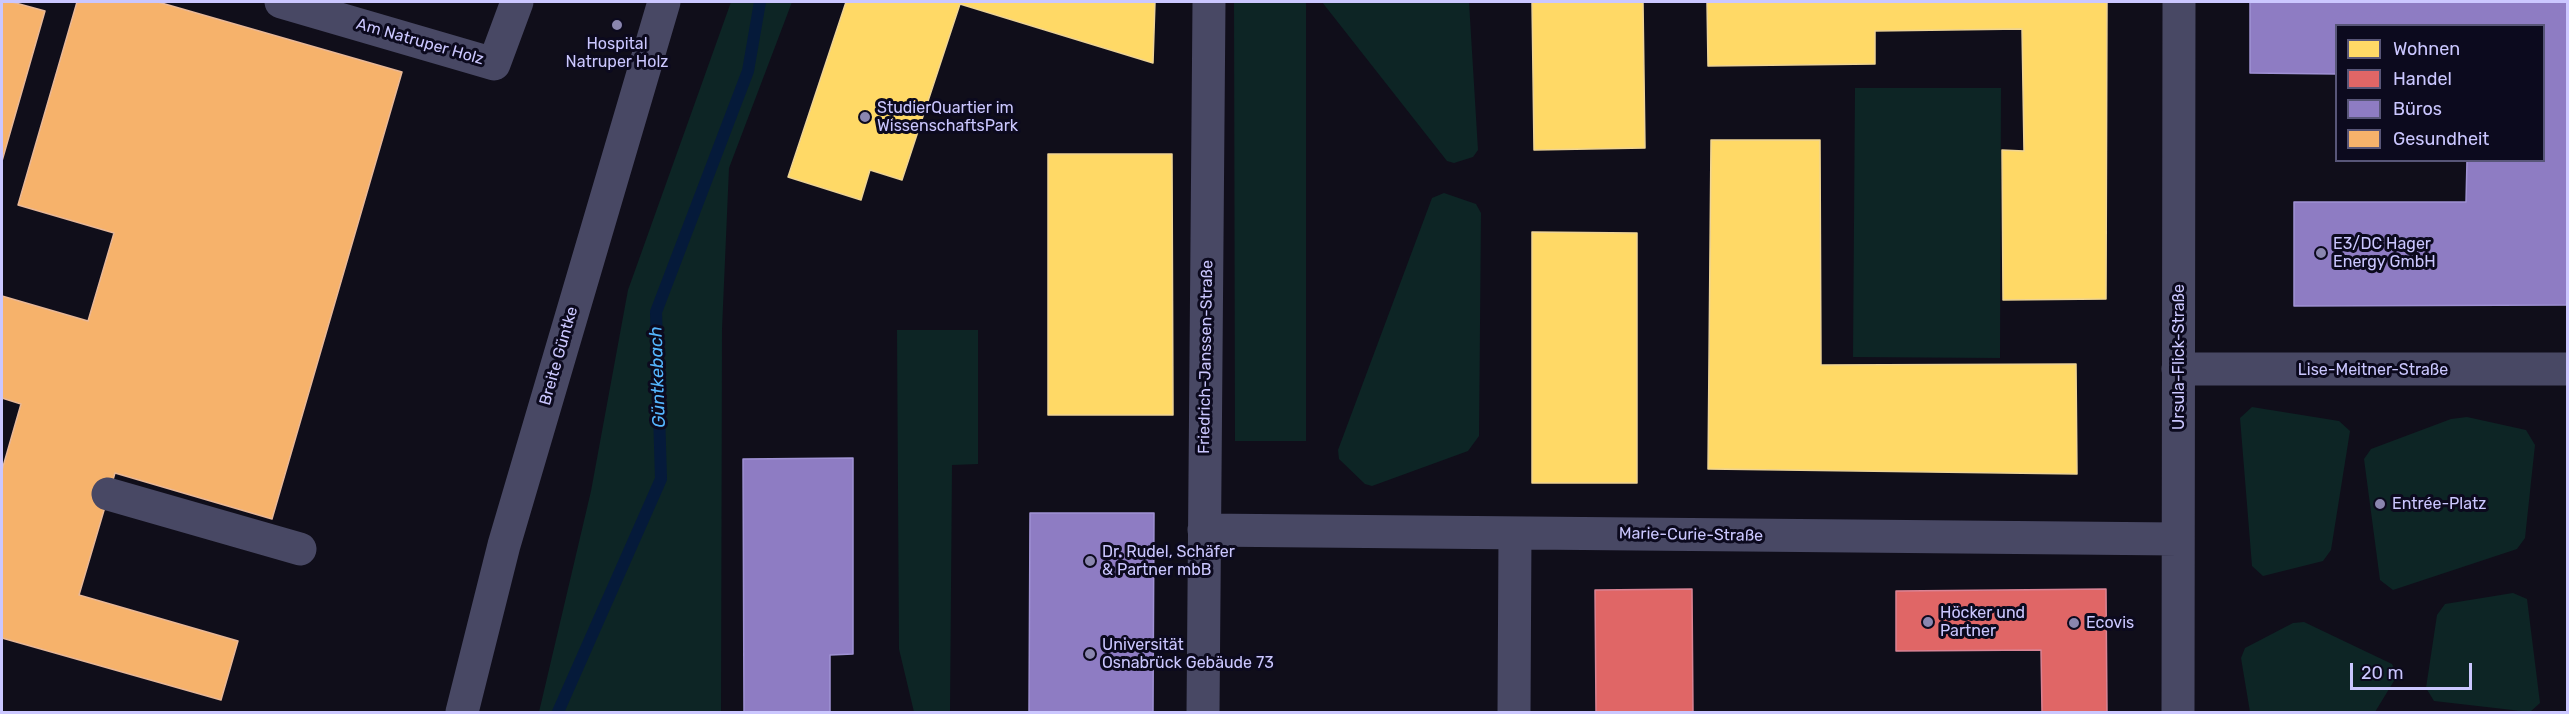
<!DOCTYPE html>
<html>
<head>
<meta charset="utf-8">
<style>
	body { margin:0 }
	#map { position:relative; width:2569px; height:714px; overflow:hidden; background:#100e1a; font-family:Rubik,sans-serif }
	canvas { display:block }
	.frame { position:absolute; inset:0; border:3px solid #cbc7ff; pointer-events:none }
	.legend { position:absolute; left:2335px; top:24px; width:210px; height:138px; box-sizing:border-box; background:#0c0a1e; border:2px solid #585678; margin:0; padding:8px 10px; list-style:none; font-size:18px; color:#cbc7ff }
	.legend li { display:flex; align-items:center; gap:12px; height:30px }
	.legend b { width:30px; border:2px solid #585678 }
	.scale { position:absolute; left:2350px; top:663px; width:122px; height:27px; box-sizing:border-box; border:3px solid #cbc7ff; border-top:0; padding-left:8px; font-size:18px; line-height:21px; white-space:nowrap; color:#cbc7ff; -webkit-text-stroke:4px #0c0a1e; paint-order:stroke }
</style>
</head>
<body>
<div id="map">
<canvas width="2569" height="714"></canvas>
<div class="frame"></div>
<ul class="legend">
<li><b style="height:16px;background:#ffd966"></b>Wohnen</li>
<li><b style="height:16px;background:#e06666"></b>Handel</li>
<li><b style="height:16px;background:#8e7cc3"></b>Büros</li>
<li><b style="height:16px;background:#f6b26b"></b>Gesundheit</li>
</ul>
<div class="scale">20 m</div>
</div>
<script>
const ctx = document.querySelector('canvas').getContext('2d');
ctx.lineJoin = 'round';
function paint(path, color) { ctx.fillStyle = color; ctx.fill(path, 'evenodd'); }
const poly = rows => new Path2D(rows.map(r => 'M' + r).join(''));
function trace(path, color, width, dash) { ctx.strokeStyle = color; ctx.lineWidth = width; ctx.lineCap = dash ? 'butt' : 'round'; ctx.setLineDash(dash || []); ctx.stroke(path); }
function write(font, color, halo, rows, align = 'center') {
  ctx.font = font + ' Rubik,sans-serif'; ctx.lineWidth = 6; ctx.setLineDash([]); ctx.textBaseline = 'middle'; ctx.strokeStyle = halo; ctx.fillStyle = color; for (const [text, x, y, turn = 0] of rows) {
    ctx.save(); ctx.translate(x, y); ctx.rotate((+turn || 0) * Math.PI / 180); ctx.textAlign = isNaN(turn) ? turn : align; if (halo) ctx.strokeText(text, 0, 0); ctx.fillText(text, 0, 0); ctx.restore();
  }
}
paint(poly([
	[731,2,792,2,729,168,722,329,721,712,539,712,591,491,628,290],
	[1234,2,1306,2,1306,441,1235,441],
	[1322,2,1469,2,1478,150,1473,157,1454,163,1447,161],
	[1855,88,2001,88,2000,358,1853,357],
	[1444,193,1476,204,1481,213,1479,436,1468,451,1372,486,1365,484,1339,459,1338,450,1432,198],
	[897,330,978,330,978,464,952,465,950,712,914,712,899,649],
	[2252,407,2339,421,2350,431,2331,550,2323,561,2263,576,2252,566,2240,418],
	[2467,417,2526,430,2535,445,2525,538,2517,549,2393,590,2380,580,2364,459,2371,449,2451,419],
	[2513,593,2527,599,2540,703,2530,712,2434,701,2426,688,2437,615,2445,604],
	[2304,622,2392,664,2397,676,2375,712,2250,712,2241,658,2245,648,2293,623]
]), '#0d2525');
const homes = poly([
	[846,2,1155,2,1153,63,960,4,902,180,870,170,861,200,788,177,846,2],
	[1532,2,1643,2,1645,148,1534,150,1532,2],
	[1707,2,2107,2,2106,299,2003,300,2002,150,2024,151,2022,29,1875,31,1875,64,1708,66,1707,2],
	[1711,140,1820,140,1821,365,2076,364,2077,474,1708,469,1711,140],
	[1048,154,1172,154,1173,415,1048,415,1048,154],
	[1532,232,1637,233,1637,483,1532,483,1532,232]
]);
paint(homes, '#ffd966');
trace(homes, '#efd494', 1.5);
const shops = poly([
	[1692,589,1693,712,1596,712,1595,590,1692,589],
	[2106,589,2107,712,2042,712,2041,650,1896,651,1896,591,2106,589]
]);
paint(shops, '#e06666');
trace(shops, '#da8394', 1.5);
const offices = poly([
	[2250,2,2568,2,2568,305,2294,306,2294,202,2466,202,2467,160,2544,160,2544,26,2336,26,2336,74,2250,73,2250,2],
	[853,458,853,654,830,655,830,712,744,712,743,459,853,458],
	[1030,513,1154,513,1153,712,1029,712,1030,513]
]);
paint(offices, '#8e7cc3');
trace(offices, '#a092d5', 1.5);
const health = poly([
	[2,2,12,2,45,11,2,161,2,2],
	[77,2,158,2,402,72,272,519,115,473,79,595,238,641,221,700,2,638,2,470,21,404,2,398,2,296,88,321,114,233,18,205,77,2]
]);
paint(health, '#f6b26b');
trace(health, '#e9b897', 1.5);
trace(poly([
	[558,712,661,479,656,312,748,71,760,2]
]), '#051a3a', 12);
trace(poly([
	[281,2,494,64,517,2],
	[2178,369,2568,369],
	[108,494,300,549],
	[1204,530,2178,539],
	[462,712,504,545,664,2],
	[1203,712,1209,2],
	[1514,712,1515,533],
	[2178,712,2179,2]
]), '#484864', 33);
for (const [x, y, r, color] of [
	[617,25,6,"#8a86af"],
	[865,117,6,"#8a86af"],
	[2321,253,6,"#8a86af"],
	[2380,504,6,"#8a86af"],
	[1090,561,6,"#8a86af"],
	[1928,622,6,"#8a86af"],
	[2074,623,6,"#8a86af"],
	[1090,654,6,"#8a86af"]
]) { const dot = new Path2D(); dot.arc(x, y, r, 0, 2 * Math.PI); ctx.fillStyle = color; ctx.fill(dot); trace(dot, '#0c0a1e', 2); }
write('16px', '#cbc7ff', '#0c0a1e', [
	["Am Natruper Holz",420,42,16],
	["Breite Güntke",559,356,-74],
	["Friedrich-Janssen-Straße",1206,357,-89],
	["Ursula-Flick-Straße",2179,357,-90],
	["Lise-Meitner-Straße",2373,370],
	["Marie-Curie-Straße",1691,535,1]
]);
write('16px', '#cbc7ff', '#0c0a1e', [
	["Hospital",617,44,"center"],
	["Natruper Holz",617,62,"center"],
	["StudierQuartier im",877,108],
	["WissenschaftsPark",877,126],
	["E3/DC Hager",2333,244],
	["Energy GmbH",2333,262],
	["Entrée-Platz",2392,504],
	["Dr. Rudel, Schäfer",1102,552],
	["& Partner mbB",1102,570],
	["Höcker und",1940,613],
	["Partner",1940,631],
	["Ecovis",2086,623],
	["Universität",1102,645],
	["Osnabrück Gebäude 73",1102,663]
], 'left');
write('italic 18px', '#55b6ff', '#0c0a1e', [
	["Güntkebach",658,377,-92]
]);
</script>
</body>
</html>
